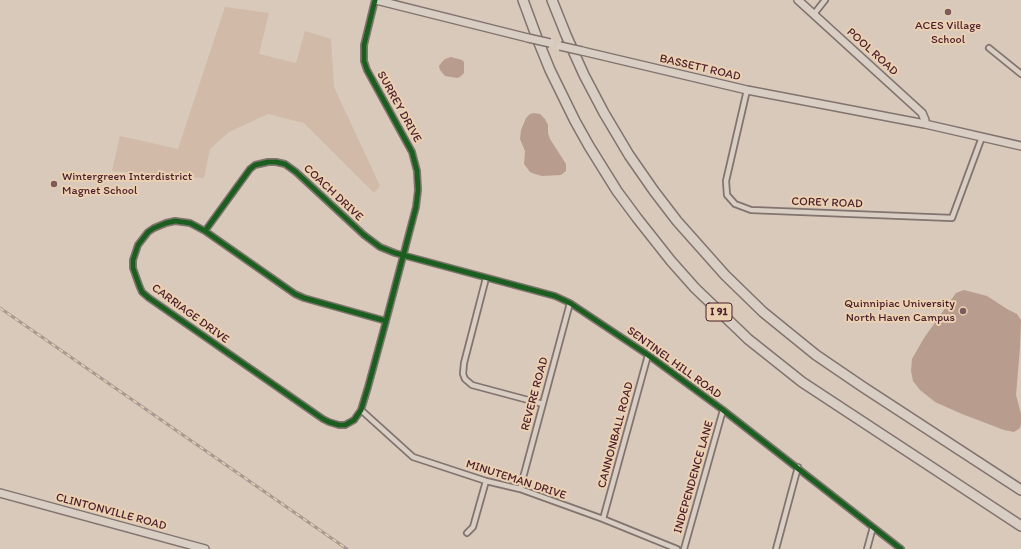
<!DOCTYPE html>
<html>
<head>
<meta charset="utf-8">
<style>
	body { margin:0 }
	canvas { display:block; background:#d8c9ba }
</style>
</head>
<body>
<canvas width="1021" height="549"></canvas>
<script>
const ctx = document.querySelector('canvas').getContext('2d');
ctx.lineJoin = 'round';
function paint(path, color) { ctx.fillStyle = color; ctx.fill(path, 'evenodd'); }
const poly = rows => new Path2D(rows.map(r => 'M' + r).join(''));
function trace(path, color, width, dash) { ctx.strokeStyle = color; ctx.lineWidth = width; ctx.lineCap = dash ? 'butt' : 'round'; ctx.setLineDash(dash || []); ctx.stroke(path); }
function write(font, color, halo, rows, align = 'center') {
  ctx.font = font + ' Itim,sans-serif'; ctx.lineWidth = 4; ctx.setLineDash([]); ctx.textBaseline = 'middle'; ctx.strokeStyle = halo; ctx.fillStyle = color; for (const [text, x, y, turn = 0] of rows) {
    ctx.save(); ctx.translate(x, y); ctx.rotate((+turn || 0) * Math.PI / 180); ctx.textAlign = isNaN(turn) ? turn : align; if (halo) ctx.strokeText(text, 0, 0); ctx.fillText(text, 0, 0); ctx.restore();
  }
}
paint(poly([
	[225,7,269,13,259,54,296,63,305,31,331,39,334,87,380,186,374,193,304,123,268,114,229,132,210,149,204,178,112,171,120,136,178,149]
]), '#d1baa7');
paint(poly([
	[451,57,462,60,464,62,464,73,460,77,457,78,445,76,440,70,439,66,442,62,445,59],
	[534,113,540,114,545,119,548,125,548,133,550,139,566,164,566,171,561,175,542,176,535,174,530,172,524,164,525,151,520,139,521,130,526,118,530,114],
	[964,290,987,296,1007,309,1017,314,1021,320,1020,347,1016,395,1021,414,1021,423,1020,428,1014,432,1004,430,962,414,935,402,920,390,913,381,911,371,912,359,924,338,956,293]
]), '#b89c8e');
const street = poly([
	[375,0,364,45,364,61,367,70,412,152,417,171,418,190,416,207,386,321,368,387,361,410,354,420,345,425,339,425,329,422,323,419,149,298,142,292,139,285,133,268,133,260,138,245,148,232,154,228,166,223,175,221,190,223,205,231,295,294,304,298,386,321],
	[814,14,825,0],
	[989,48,1021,74],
	[747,90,726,181,727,195,735,204,751,210,952,218,982,137],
	[205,231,250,169,255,165,268,162,276,162,285,164,296,172,364,235,380,247,395,253,555,296,570,303,648,355,723,410,901,549],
	[486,278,464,363,463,374,465,379,472,385,543,404],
	[361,410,413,457,486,481,520,489,603,519,677,549],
	[520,489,570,303],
	[603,519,648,355],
	[467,533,473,527,486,481],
	[684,549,723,410],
	[776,549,798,467],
	[867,549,873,527]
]);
const secondary = poly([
	[376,0,528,38],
	[798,0,922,113,925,120,925,124],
	[582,51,747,90,925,124,1021,146],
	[0,493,205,549]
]);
const highway = poly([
	[523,0,537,38,550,70,575,121,589,146,617,191,637,218,671,261,695,288,748,339,802,382,1021,526],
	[552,0,566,35,584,75,604,113,629,155,654,191,677,221,725,275,763,312,816,355,863,387,1021,490]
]);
trace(street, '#82736f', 8);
trace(secondary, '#82736f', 10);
trace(highway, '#82736f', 12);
trace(street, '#d8cec3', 4.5);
trace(secondary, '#d8cec3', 7);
trace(highway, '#d8cec3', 9);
const rail = poly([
	[0,308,347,549]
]);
trace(rail, '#a59992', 3);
trace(rail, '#ebd0b2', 1.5, [4.5]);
const secondaryBridge = poly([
	[528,38,550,43],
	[560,46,582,51]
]);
trace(secondaryBridge, '#82736f', 10, []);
trace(secondaryBridge, '#d8cec3', 7);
trace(poly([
	[375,0,364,45,364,61,367,70,412,152,417,171,418,190,416,207,386,321,368,387,361,410,354,420,345,425,339,425,329,422,323,419,149,298,142,292,139,285,133,268,133,260,138,245,148,232,154,228,166,223,175,221,190,223,205,231,295,294,304,298,386,321],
	[205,231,250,169,255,165,268,162,276,162,285,164,296,172,364,235,380,247,395,253,555,296,570,303,648,355,723,410,901,549]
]), '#1b5e20', 5);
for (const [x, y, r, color] of [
	[948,12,4,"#7c5a5d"],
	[54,184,4,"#7c5a5d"],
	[963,311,4,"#7c5a5d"]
]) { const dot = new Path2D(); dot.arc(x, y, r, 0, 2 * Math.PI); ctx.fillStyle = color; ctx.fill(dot); trace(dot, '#ebd0b2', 1.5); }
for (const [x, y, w] of [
	[719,312,26]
]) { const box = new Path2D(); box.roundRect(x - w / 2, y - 9, w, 18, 3); ctx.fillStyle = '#ebd0b2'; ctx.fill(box); trace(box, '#4a1f2b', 1); }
write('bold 11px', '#4a1f2b', null, [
	["I 91",719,312]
]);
write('12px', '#4a1f2b', '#ebd0b2', [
	["ACES Village",948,26],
	["School",948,40],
	["Wintergreen Interdistrict",62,177,"left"],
	["Magnet School",62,191,"left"],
	["Quinnipiac University",955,304,"right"],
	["North Haven Campus",955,318,"right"]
]);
write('12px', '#4a1f2b', '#ebd0b2', [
	["POOL ROAD",872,52,42],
	["BASSETT ROAD",700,68,13],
	["SURREY DRIVE",399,107,61],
	["COACH DRIVE",333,193,43],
	["COREY ROAD",827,203,2],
	["CARRIAGE DRIVE",190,314,36],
	["SENTINEL HILL ROAD",674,363,36],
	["REVERE ROAD",535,394,-75],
	["CANNONBALL ROAD",616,435,-75],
	["INDEPENDENCE LANE",694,477,-74],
	["MINUTEMAN DRIVE",516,480,18],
	["CLINTONVILLE ROAD",111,512,15]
]);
</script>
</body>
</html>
